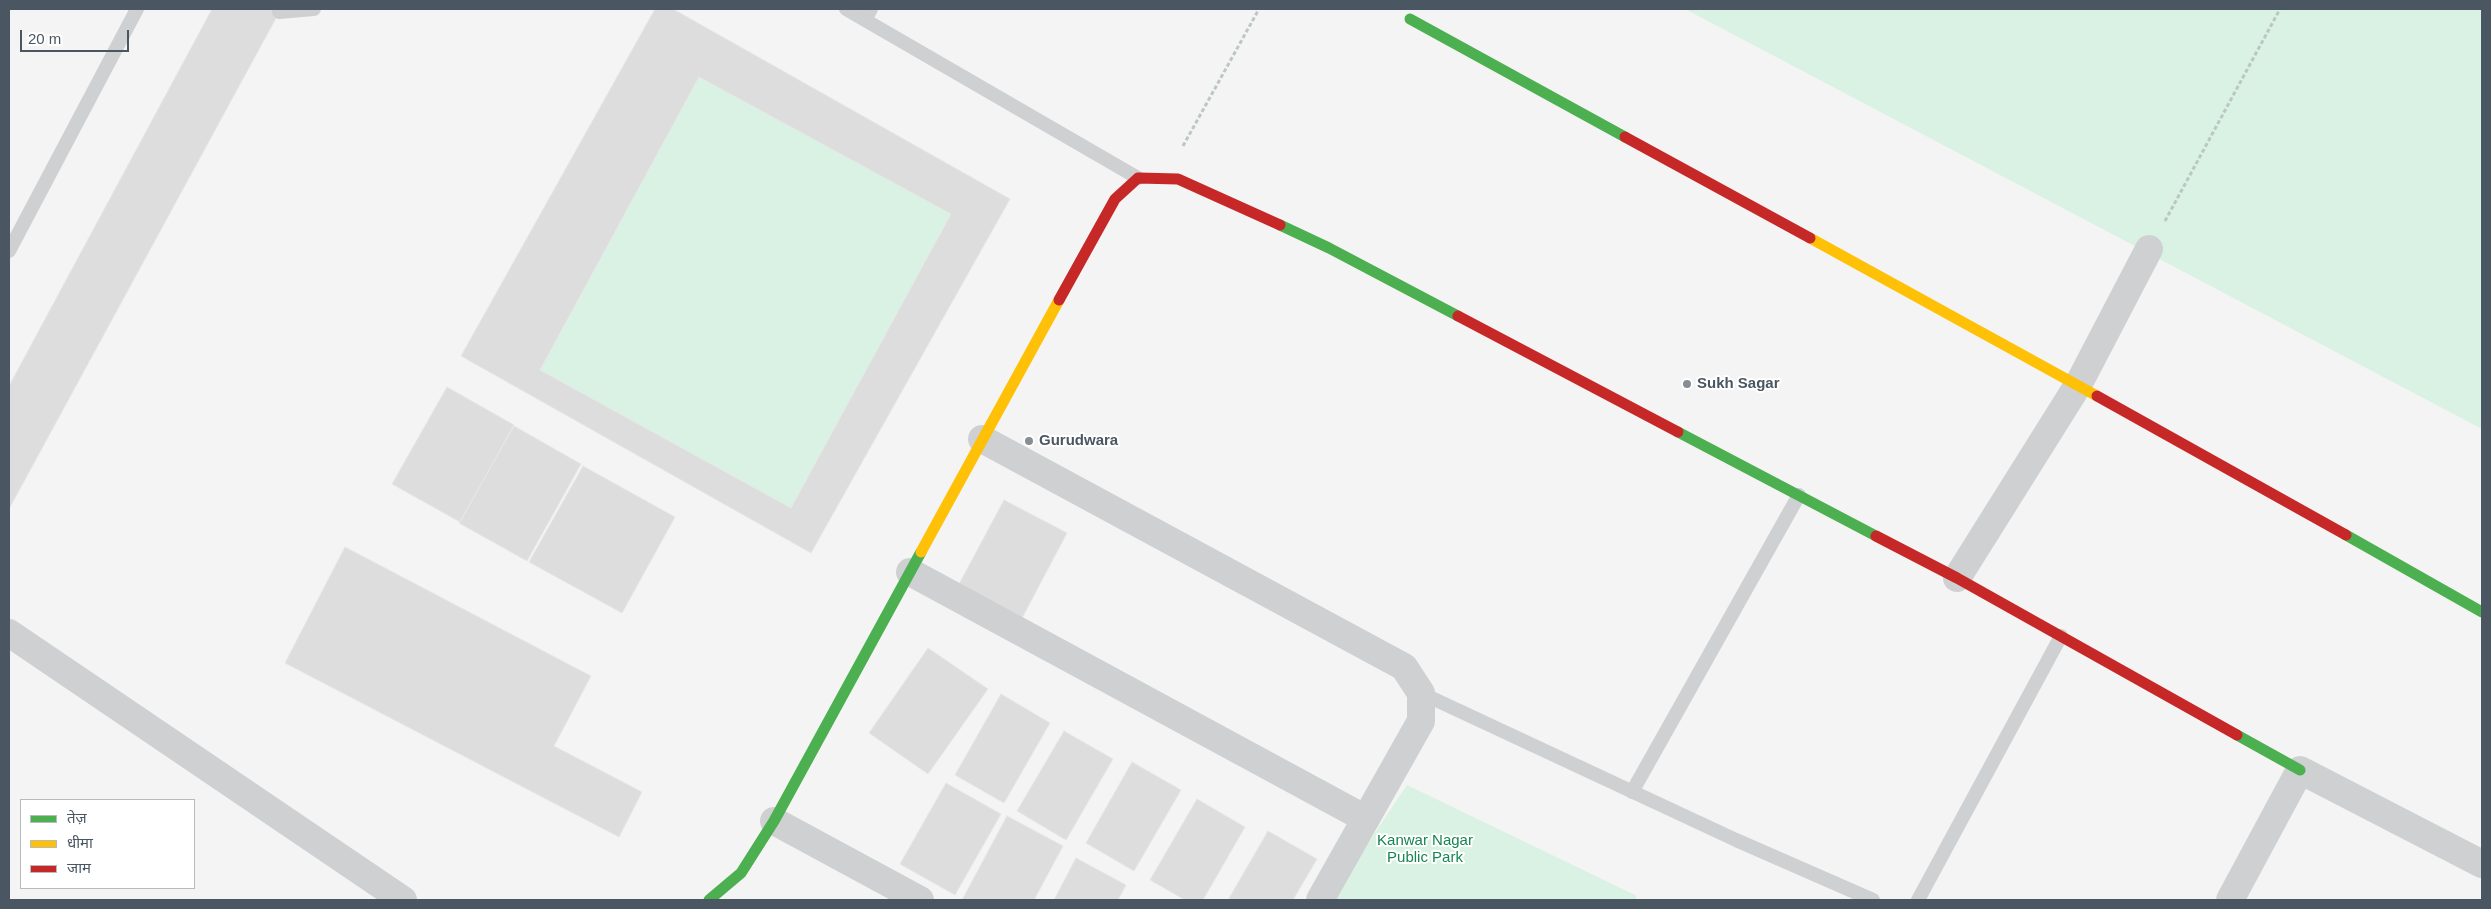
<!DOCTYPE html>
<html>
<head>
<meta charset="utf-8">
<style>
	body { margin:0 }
	#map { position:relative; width:2491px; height:909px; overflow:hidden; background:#f4f4f4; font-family:Arial,"Noto Sans Devanagari",sans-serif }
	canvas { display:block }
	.frame { position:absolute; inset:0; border:10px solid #4a5661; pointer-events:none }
	.legend { position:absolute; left:20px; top:799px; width:175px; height:90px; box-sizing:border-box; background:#fff; border:1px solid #b7bbc0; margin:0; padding:6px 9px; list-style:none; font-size:15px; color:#4a5661 }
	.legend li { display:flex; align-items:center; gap:10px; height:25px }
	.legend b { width:25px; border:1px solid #b7bbc0 }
	.scale { position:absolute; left:20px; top:30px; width:109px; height:22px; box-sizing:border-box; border:2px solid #4a5661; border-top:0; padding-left:6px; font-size:15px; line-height:18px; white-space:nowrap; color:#4a5661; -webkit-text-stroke:4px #fff; paint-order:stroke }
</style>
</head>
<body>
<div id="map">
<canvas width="2491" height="909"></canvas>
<div class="frame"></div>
<ul class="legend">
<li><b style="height:6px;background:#4caf50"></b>तेज़</li>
<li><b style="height:6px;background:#ffc107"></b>धीमा</li>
<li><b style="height:6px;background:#c62828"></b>जाम</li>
</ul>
<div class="scale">20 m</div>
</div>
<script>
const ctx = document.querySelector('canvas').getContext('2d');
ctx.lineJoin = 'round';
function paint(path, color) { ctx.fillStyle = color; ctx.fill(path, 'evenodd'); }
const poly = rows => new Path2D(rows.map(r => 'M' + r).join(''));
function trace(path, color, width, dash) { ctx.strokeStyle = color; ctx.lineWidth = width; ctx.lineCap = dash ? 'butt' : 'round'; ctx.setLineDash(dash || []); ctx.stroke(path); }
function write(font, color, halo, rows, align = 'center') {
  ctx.font = font + ' Arial,sans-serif'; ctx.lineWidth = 4; ctx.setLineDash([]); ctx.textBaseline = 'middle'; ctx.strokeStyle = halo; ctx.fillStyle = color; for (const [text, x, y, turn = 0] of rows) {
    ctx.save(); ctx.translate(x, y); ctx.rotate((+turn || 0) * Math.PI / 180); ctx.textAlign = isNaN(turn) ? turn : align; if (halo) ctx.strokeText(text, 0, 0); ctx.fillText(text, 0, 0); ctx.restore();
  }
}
paint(poly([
	[1685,9,2482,9,2482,429],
	[699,77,951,214,791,508,540,370],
	[1407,785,1637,896,1635,900,1330,900]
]), '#d9f2e3');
const building = poly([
	[212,9,281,9,9,509,9,386,212,9],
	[655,9,673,9,1010,199,811,553,461,356,655,9],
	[699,77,951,214,791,508,540,370,699,77],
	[447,387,514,425,460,522,392,484,447,387],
	[514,426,581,464,527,561,459,523,514,426],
	[583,466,675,517,622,613,529,562,583,466],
	[1004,500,1067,533,1021,620,958,586,1004,500],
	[345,547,591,676,554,746,642,792,619,837,285,663,345,547],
	[928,648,988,689,928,774,869,733,928,648],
	[1001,694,1050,723,1004,803,955,775,1001,694],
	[1064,731,1113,759,1066,840,1017,811,1064,731],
	[1132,762,1181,790,1134,871,1086,843,1132,762],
	[946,783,1001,814,955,895,900,864,946,783],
	[1197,799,1245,827,1203,900,1185,900,1150,880,1197,799],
	[1007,816,1063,846,1034,900,962,900,1007,816],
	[1268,831,1317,859,1293,900,1228,900,1268,831],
	[1076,858,1126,885,1118,900,1054,900,1076,858]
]);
paint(building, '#ddddde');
trace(building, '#e5e6e7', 1);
trace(poly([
	[1183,146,1259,9],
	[2165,221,2280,9]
]), '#bcc7c4', 3, [4, 2.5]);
trace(poly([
	[846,9,1138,178],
	[279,12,314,9],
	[865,20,871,9],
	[9,251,137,9],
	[1421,693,1736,840,1873,900],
	[1632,792,1799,495],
	[1918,900,2061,636]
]), '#ced0d2', 14);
trace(poly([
	[982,439,1404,667,1421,693,1421,721,1320,900],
	[910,572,1366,819],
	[1957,578,2078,385,2149,249],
	[9,633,403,900],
	[774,821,920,900],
	[2230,900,2300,770,2482,864]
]), '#ced0d2', 28);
trace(poly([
	[1410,19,1625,137],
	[1280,225,1329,248,1458,316],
	[1678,432,1876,536],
	[2346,535,2482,612],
	[2237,735,2300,770],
	[709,900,741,873,774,821,921,552]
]), '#4caf50', 11);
trace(poly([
	[1810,238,2097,396],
	[921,552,1059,300]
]), '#ffc107', 11);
trace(poly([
	[1625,137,1810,238],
	[1059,300,1115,199,1138,178,1178,179,1280,225],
	[1458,316,1678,432],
	[2097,396,2346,535],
	[1876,536,1957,578,2237,735]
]), '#c62828', 11);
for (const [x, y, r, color] of [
	[1687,384,5,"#868d94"],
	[1029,441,5,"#868d94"]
]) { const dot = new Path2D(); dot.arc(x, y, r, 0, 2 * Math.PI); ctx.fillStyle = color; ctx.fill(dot); trace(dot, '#fff', 2); }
write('bold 15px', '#4a5661', '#fff', [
	["Sukh Sagar",1697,384],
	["Gurudwara",1039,441]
], 'left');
write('15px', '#17864f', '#fff', [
	["Kanwar Nagar",1425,841],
	["Public Park",1425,858]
]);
</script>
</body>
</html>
